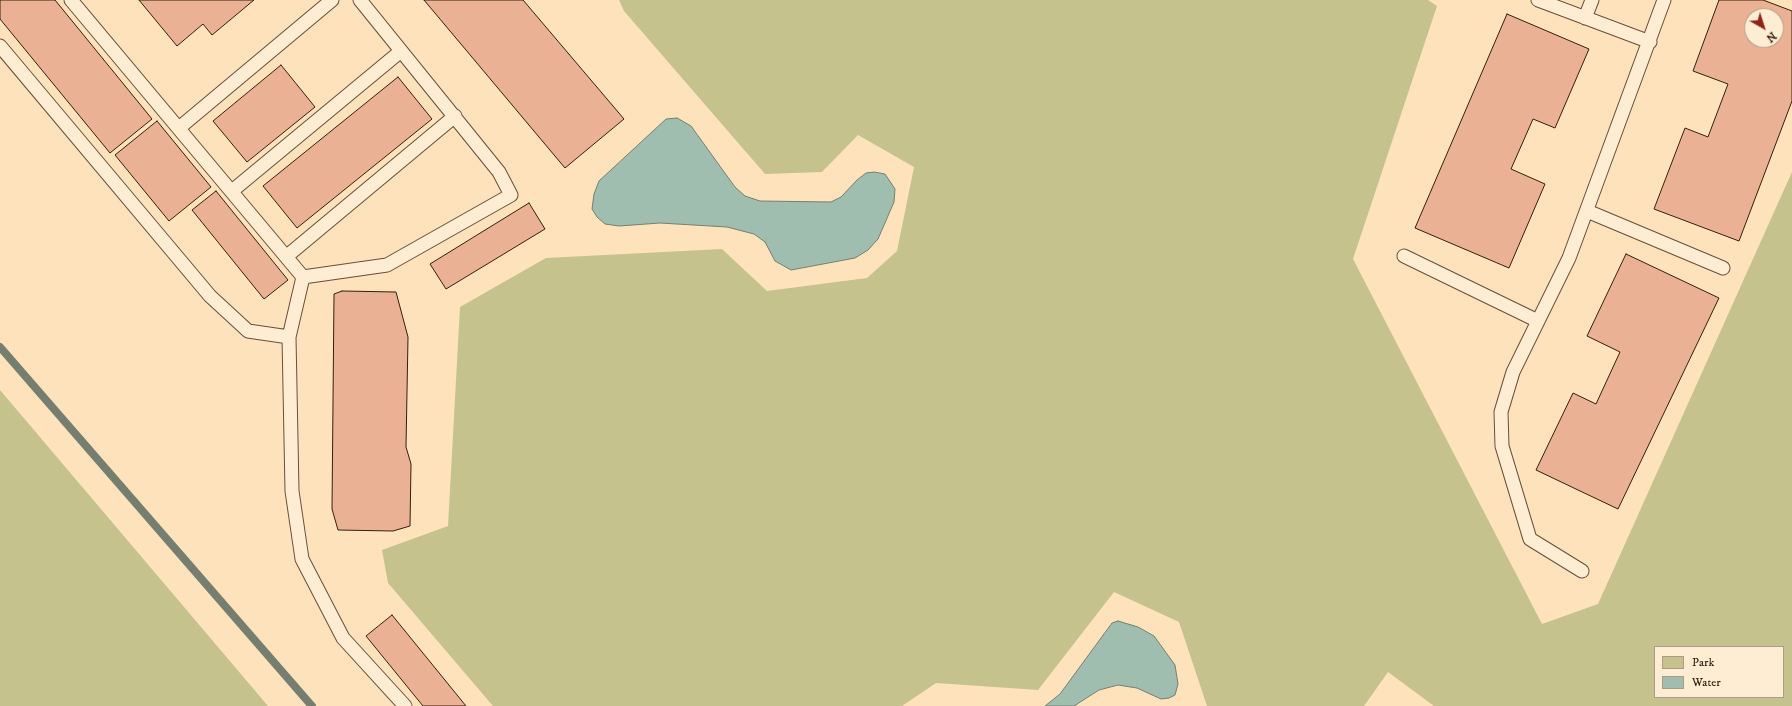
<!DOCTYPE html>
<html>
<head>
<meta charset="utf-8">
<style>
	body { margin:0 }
	#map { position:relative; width:1792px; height:706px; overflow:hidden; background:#fee2bc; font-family:"IM FELL DW Pica",serif }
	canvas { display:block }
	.legend { position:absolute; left:1654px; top:646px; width:130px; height:52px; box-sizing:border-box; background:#feecd3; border:1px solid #ae9a85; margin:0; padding:5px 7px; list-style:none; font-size:12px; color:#361e0f }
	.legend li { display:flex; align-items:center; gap:8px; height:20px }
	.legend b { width:20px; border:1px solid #ae9a85 }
	.north { position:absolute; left:1744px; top:8px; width:40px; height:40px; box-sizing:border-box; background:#feecd3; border:1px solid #ae9a85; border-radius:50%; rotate:141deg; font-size:11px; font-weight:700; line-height:16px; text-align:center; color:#361e0f }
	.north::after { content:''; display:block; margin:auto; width:14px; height:18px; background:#8f2418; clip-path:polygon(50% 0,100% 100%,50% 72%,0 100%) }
</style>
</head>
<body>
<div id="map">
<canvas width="1792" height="706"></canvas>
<ul class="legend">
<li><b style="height:11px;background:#c5c28d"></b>Park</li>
<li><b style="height:11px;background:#a0beb0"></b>Water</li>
</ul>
<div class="north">N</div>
</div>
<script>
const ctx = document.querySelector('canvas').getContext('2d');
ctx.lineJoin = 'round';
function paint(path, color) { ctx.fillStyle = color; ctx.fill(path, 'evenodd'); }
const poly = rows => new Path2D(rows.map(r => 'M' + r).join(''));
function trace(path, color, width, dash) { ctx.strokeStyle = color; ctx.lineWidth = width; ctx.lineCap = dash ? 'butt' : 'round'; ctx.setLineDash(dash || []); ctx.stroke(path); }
paint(poly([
	[619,0,1428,0,1437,6,1353,259,1542,624,1598,604,1792,172,1792,706,1434,706,1388,672,1364,706,1207,706,1179,622,1114,592,1038,690,936,683,902,706,493,706,388,583,382,550,448,526,460,307,546,258,722,249,767,291,867,278,897,251,914,167,858,135,822,172,765,174,624,11],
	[1655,647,1783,647,1783,697,1655,697],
	[0,390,268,706,0,706]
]), '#c5c28d');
const water = poly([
	[677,118,691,126,735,187,745,196,760,201,831,202,841,197,857,180,866,173,874,172,885,174,895,189,894,202,878,239,868,250,855,258,791,270,775,261,765,242,754,234,727,227,660,223,619,226,605,224,597,217,592,209,594,194,599,181,666,119,677,118],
	[1118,621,1138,627,1154,636,1175,665,1178,684,1175,695,1169,698,1161,699,1137,688,1118,685,1099,690,1074,706,1045,706,1060,694,1112,623,1118,621]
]);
paint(water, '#a0beb0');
trace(water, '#767e70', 1);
trace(poly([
	[0,347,312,706]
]), '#767e70', 8);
const building = poly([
	[0,0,55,0,152,119,110,153,0,19,0,0],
	[139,0,254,0,212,35,203,24,177,46,139,0],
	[424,0,523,0,624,119,565,168,424,0],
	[1719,0,1763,0,1792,11,1792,101,1739,241,1654,209,1685,128,1708,137,1728,84,1693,71,1719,0],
	[1752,16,1776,16,1776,40,1752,40,1752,16],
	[1507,14,1589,49,1555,128,1533,119,1511,169,1545,184,1509,268,1415,228,1507,14],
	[281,65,315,107,247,162,213,121,281,65],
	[398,77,432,119,297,228,263,186,398,77],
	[157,121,211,187,169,221,115,155,157,121],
	[216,191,288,280,264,299,192,210,216,191],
	[529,203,545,229,446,289,430,264,529,203],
	[1626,254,1719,298,1618,509,1536,470,1573,393,1596,404,1620,352,1587,336,1626,254],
	[342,291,396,292,408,337,406,447,411,464,410,526,393,531,338,530,332,509,334,294,342,291],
	[392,615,466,706,423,706,366,636,392,615]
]);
paint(building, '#ebb194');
trace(building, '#361e0f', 1);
const lane = poly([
	[71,0,303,277],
	[1538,0,1650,42],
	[1585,18,1592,0],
	[0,46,210,296,248,331,289,337],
	[179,128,332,0],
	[232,191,401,51],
	[1587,211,1723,268],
	[287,256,455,116],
	[1404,256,1538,321],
	[303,277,387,265,511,195,499,172,360,0],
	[303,277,289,337,292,491,302,559,343,638,405,706],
	[1582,571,1530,539,1502,446,1501,412,1513,372,1569,258,1664,0]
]);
trace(lane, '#684f3a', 15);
trace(lane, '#feecd3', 13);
</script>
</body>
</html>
